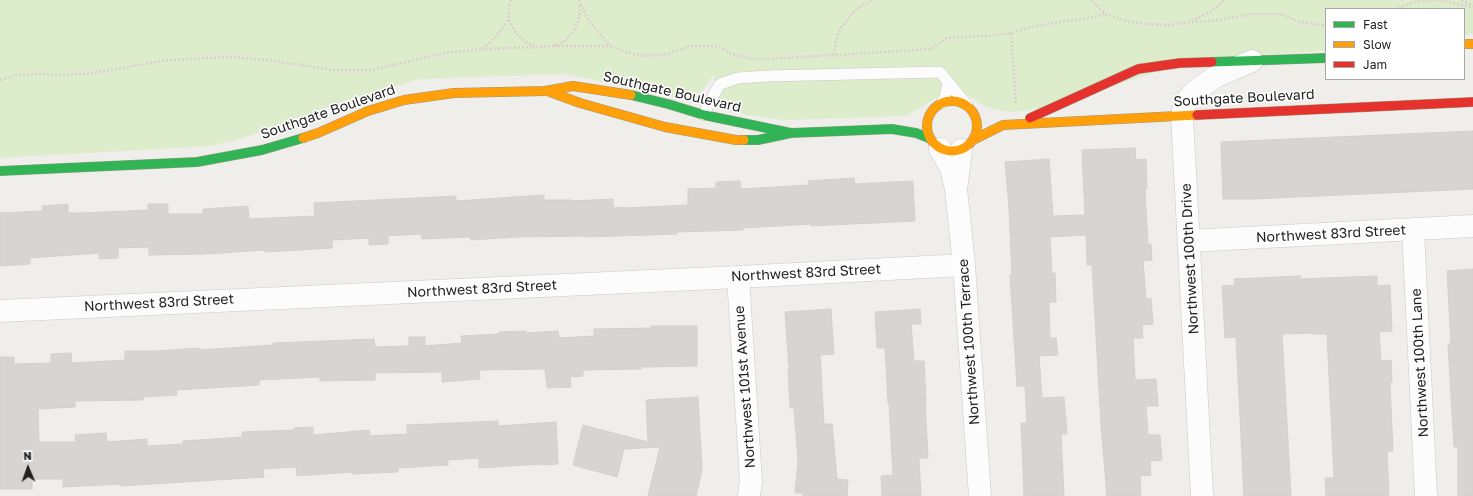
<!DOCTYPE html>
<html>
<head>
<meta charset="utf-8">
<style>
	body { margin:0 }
	#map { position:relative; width:1473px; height:496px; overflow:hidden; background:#f0eeeb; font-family:"Golos Text",sans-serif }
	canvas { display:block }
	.legend { position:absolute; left:1325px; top:8px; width:140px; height:72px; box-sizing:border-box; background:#fff; border:1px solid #a7a7a7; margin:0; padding:5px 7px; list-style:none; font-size:12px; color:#222 }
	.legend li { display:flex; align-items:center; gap:8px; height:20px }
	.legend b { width:20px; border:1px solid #a7a7a7 }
	.north { position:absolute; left:8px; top:448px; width:40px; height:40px; -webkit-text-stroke:3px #fff; paint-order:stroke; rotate:358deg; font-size:11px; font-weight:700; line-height:16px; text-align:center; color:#222 }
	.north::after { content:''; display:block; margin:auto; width:14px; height:18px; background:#222; clip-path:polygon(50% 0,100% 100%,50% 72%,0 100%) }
</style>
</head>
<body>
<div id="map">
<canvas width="1473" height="496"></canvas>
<ul class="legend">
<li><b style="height:5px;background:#30b455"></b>Fast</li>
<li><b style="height:5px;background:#ff9f0a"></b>Slow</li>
<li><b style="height:5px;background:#e5322d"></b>Jam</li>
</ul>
<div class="north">N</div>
</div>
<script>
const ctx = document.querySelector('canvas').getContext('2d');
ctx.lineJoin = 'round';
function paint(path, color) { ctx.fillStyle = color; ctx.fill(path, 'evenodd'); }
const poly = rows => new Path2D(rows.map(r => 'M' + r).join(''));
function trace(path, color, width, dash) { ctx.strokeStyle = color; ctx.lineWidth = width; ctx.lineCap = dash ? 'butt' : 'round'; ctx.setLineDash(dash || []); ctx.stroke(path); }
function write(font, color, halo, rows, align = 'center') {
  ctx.font = font + ' "Golos Text",sans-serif'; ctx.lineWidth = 3; ctx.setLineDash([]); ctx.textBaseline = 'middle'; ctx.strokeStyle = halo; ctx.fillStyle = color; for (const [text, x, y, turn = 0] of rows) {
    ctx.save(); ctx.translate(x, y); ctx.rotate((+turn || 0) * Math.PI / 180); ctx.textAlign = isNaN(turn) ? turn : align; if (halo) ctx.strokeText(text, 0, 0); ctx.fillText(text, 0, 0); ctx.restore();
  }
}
paint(poly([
	[0,0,1473,0,1473,34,1464,35,1464,9,1326,9,1326,51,1200,58,1039,109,1009,112,986,107,966,94,938,97,906,116,785,120,746,115,718,106,714,75,694,101,566,74,420,79,350,99,240,139,212,146,0,158]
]), '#ddeccb');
const building = poly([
	[1473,131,1473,189,1253,199,1223,199,1221,142,1473,131],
	[1135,148,1136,160,1146,159,1147,189,1145,189,1148,244,1151,244,1152,260,1143,261,1146,299,1151,298,1153,324,1142,325,1143,338,1133,338,1135,380,1156,379,1158,406,1146,406,1148,435,1160,435,1162,460,1150,461,1151,475,1140,476,1141,496,1107,496,1101,425,1092,265,1087,265,1086,235,1050,237,1052,273,1055,273,1056,302,1049,302,1050,338,1056,338,1058,355,1039,356,1042,398,1064,397,1067,434,1061,434,1064,496,1024,496,1021,423,1027,423,1025,386,1017,386,1010,275,1012,275,1009,208,1005,162,1049,159,1053,216,1085,215,1082,150,1135,148],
	[854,178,855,184,913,181,915,221,811,226,811,224,743,228,743,230,677,232,677,234,586,237,586,236,516,237,471,240,470,237,422,239,421,234,388,236,388,244,369,245,369,238,332,240,332,248,265,252,265,250,206,254,149,255,149,247,118,248,118,258,99,259,99,253,30,258,30,264,0,266,0,213,43,211,42,206,68,204,68,213,82,213,148,210,148,204,168,204,168,214,203,214,203,209,248,206,249,219,315,216,314,203,456,196,456,201,544,195,544,200,572,200,572,201,613,199,613,208,625,207,625,208,688,205,688,189,716,188,716,182,740,181,741,189,809,185,808,181,854,178],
	[1473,269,1473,496,1458,496,1458,447,1454,447,1448,344,1451,344,1447,271,1473,269],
	[1300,276,1300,279,1377,276,1377,286,1390,285,1392,331,1379,332,1381,361,1391,360,1392,382,1390,382,1393,451,1387,451,1389,496,1326,496,1325,478,1334,478,1327,334,1313,334,1313,333,1282,334,1291,496,1244,496,1236,337,1225,338,1222,286,1235,285,1234,279,1300,276],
	[831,309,834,354,820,355,824,424,832,424,837,479,848,480,847,496,803,496,803,493,795,493,798,461,794,408,790,408,788,369,789,369,785,312,831,309],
	[920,309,921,324,911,324,914,361,924,361,926,402,925,402,928,458,919,458,921,496,882,496,881,476,893,475,889,403,888,403,885,348,877,348,875,312,920,309],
	[651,326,697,326,697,366,641,367,641,369,583,370,583,376,570,377,571,387,547,388,545,369,479,370,480,379,442,382,442,372,375,373,375,380,320,381,320,377,259,380,259,385,177,390,177,395,143,397,143,400,75,401,75,407,38,409,39,442,76,442,75,435,106,433,107,442,147,439,147,446,183,444,183,441,243,437,242,432,294,430,294,428,313,427,313,435,369,430,370,436,407,434,407,425,498,421,498,426,556,422,558,464,542,465,542,464,479,468,479,458,448,460,448,465,398,468,398,472,352,474,352,472,297,476,296,467,263,469,264,477,120,486,120,484,63,487,63,479,32,479,32,489,0,489,0,357,14,357,14,364,51,363,51,354,71,353,72,363,125,360,125,351,156,351,200,348,200,350,273,345,273,343,374,339,375,347,409,346,409,337,425,337,425,346,462,343,461,336,499,334,499,332,526,331,526,333,558,331,559,338,594,336,594,329,651,328,651,326],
	[698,397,702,471,696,496,648,496,660,447,624,449,617,477,573,465,583,425,648,442,646,400,698,397]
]);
paint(building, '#d7d4d2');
trace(building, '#d3d0cc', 1);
const lane = poly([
	[942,103,946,94,948,81],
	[704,115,709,103,720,84,738,78,767,76,940,72,967,105]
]);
const street = poly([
	[940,149,951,168,956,189,964,265,980,496],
	[957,183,961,150],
	[1413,229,1426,496],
	[1189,241,1473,226],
	[738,277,751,481,749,496],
	[0,311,738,277,964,265],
	[1202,496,1182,115,1185,103,1194,92,1215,77,1252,61]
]);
const fast = poly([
	[1212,62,1326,58],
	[631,95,668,104,704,115,791,133],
	[744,140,758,140,791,133,892,129,916,133,929,138],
	[0,171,197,162,262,150,303,138]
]);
const slow = poly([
	[1464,44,1473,44],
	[550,92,580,103,665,127,736,140,744,140],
	'927 126a25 25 0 1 1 50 0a25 25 0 1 1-50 0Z',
	[303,138,318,133,368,111,404,100,454,93,545,91,573,86,631,95],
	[973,140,1003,125,1197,115]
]);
const jam = poly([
	[1197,115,1473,102],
	[1030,118,1138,69,1180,63,1212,62]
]);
trace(lane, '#c9c8c7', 12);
trace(street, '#c9c8c7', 23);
trace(fast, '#999a82', 10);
trace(slow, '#999a82', 10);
trace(jam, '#999a82', 10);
trace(poly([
	[511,0,509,6,509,19,515,32,525,42,537,47,554,46,566,40,575,29,580,16,579,4],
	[579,0,589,21,610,46,629,53,645,56,667,54,690,46,717,46,732,54,751,59,770,59,931,49,947,38,961,37,990,36,1011,33,1032,27,1065,21,1088,18,1105,14],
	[1091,0,1105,14,1127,21,1146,24,1168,25,1189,22,1212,11,1224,0],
	[1462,0,1473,6],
	[1395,9,1417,1,1440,0,1456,4,1473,7],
	[1192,22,1211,21,1253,14,1282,14,1297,21,1326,26],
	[1011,33,1016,105],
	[554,46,609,46],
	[482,49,535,47],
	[834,55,836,41,840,29,856,9,873,0],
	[0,80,17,75,41,74,59,75,87,74,168,60,231,57,267,60,333,70,371,70,445,53,482,49,495,38,509,19]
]), '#dccecd', 2.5, [2, 2]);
trace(lane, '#fdfcfc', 11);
trace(street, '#fdfcfc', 22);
trace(fast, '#30b455', 9);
trace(slow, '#ff9f0a', 9);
trace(jam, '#e5322d', 9);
write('14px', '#222', '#fff', [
	["Southgate Boulevard",672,92,13],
	["Southgate Boulevard",1244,98,-3],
	["Southgate Boulevard",328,112,-19],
	["Northwest 83rd Street",1331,234,-3],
	["Northwest 100th Drive",1190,259,-93],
	["Northwest 83rd Street",806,273,-3],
	["Northwest 83rd Street",482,289,-3],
	["Northwest 83rd Street",159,303,-3],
	["Northwest 100th Terrace",969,342,-94],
	["Northwest 100th Lane",1420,363,-93],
	["Northwest 101st Avenue",745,387,-94]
]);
</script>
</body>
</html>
